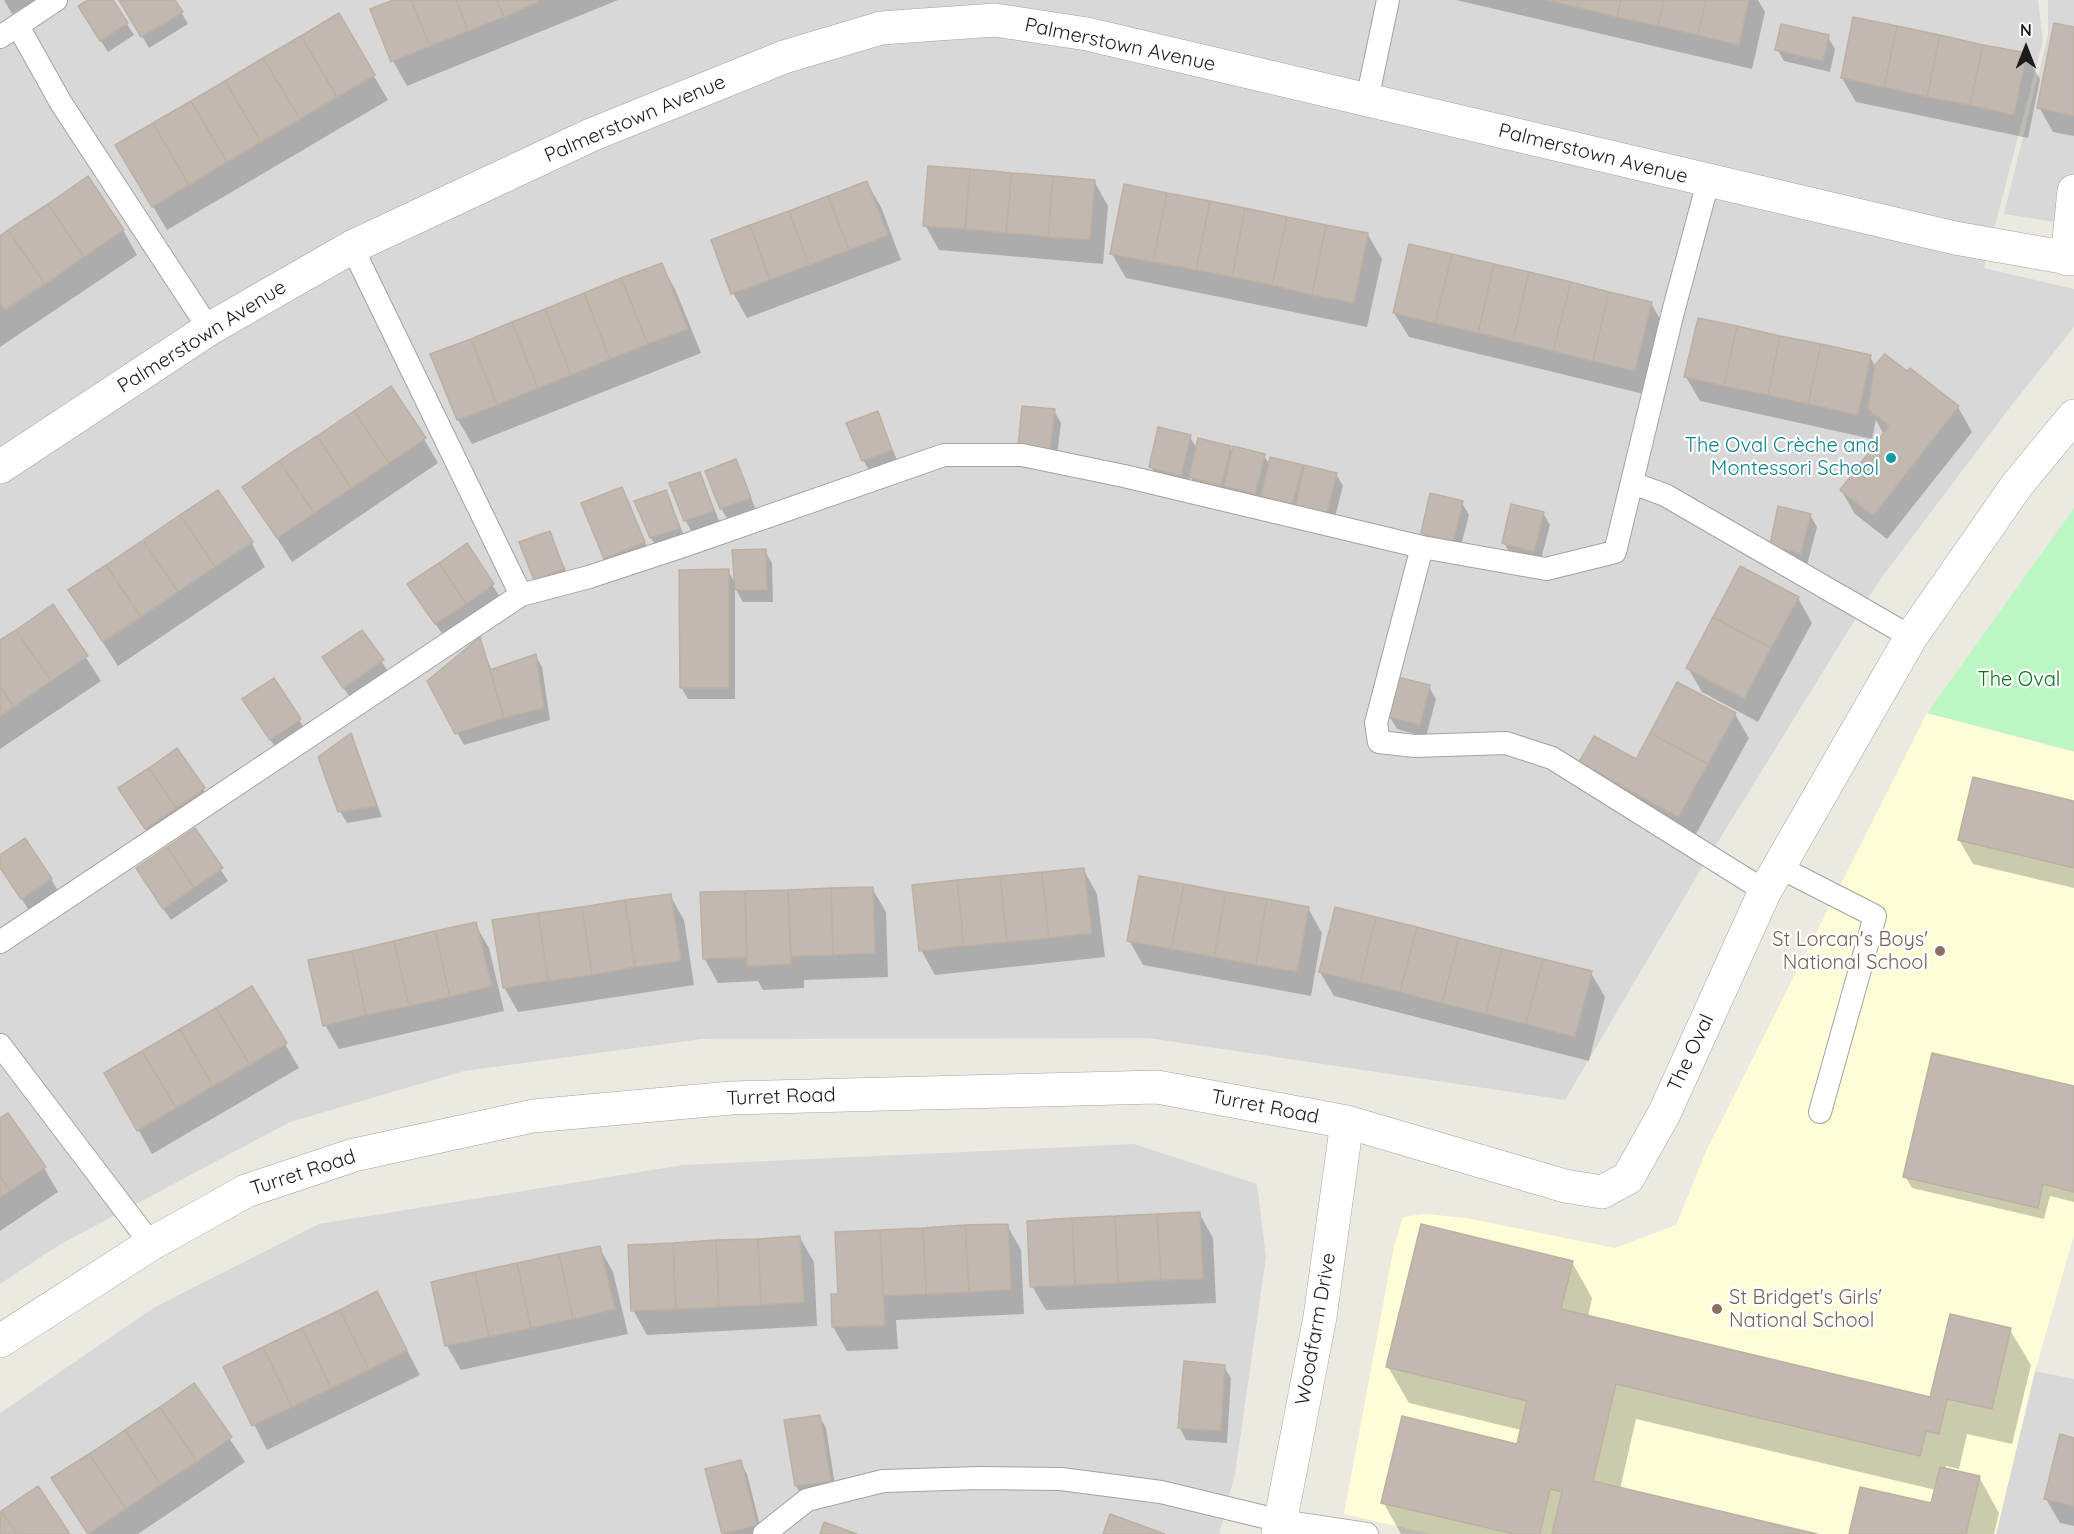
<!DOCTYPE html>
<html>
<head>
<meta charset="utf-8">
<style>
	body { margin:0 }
	#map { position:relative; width:2074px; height:1534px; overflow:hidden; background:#ece9e0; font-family:Quicksand,sans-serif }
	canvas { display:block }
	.north { position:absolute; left:1996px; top:18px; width:60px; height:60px; -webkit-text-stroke:4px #fff; paint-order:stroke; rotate:0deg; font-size:16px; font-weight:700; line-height:24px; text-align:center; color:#1b1b1b }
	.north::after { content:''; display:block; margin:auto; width:21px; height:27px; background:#1b1b1b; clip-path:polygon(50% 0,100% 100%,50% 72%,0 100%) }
</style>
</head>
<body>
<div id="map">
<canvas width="2074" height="1534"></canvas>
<div class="north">N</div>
</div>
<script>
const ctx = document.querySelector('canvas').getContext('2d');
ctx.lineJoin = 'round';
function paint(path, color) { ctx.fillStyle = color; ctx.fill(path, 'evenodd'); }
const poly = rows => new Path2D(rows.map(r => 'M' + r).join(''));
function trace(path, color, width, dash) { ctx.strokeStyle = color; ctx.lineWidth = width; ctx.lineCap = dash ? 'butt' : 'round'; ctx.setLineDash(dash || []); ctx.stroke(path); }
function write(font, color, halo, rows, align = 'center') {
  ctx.font = font + ' Quicksand,sans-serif'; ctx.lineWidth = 4.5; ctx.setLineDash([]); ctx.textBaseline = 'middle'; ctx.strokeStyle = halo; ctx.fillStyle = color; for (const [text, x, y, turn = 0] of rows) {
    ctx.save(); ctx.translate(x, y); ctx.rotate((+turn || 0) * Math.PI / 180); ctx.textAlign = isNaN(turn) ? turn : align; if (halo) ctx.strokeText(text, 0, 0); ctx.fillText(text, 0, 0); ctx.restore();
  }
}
paint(poly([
	[0,0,2038,0,2043,41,1984,268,2074,289,2074,327,2014,402,1879,581,1698,874,1565,1100,1148,1038,702,1039,464,1071,290,1122,59,1245,0,1284],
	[2048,0,2074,0,2074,225,2004,214,2048,35],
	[1134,1144,1257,1184,1266,1257,1235,1474,1219,1534,0,1534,0,1413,155,1307,319,1224,683,1165],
	[2035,1371,2074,1379,2074,1534,1996,1534]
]), '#d9d8d8');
paint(poly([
	[1927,713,2074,752,2074,1235,2035,1371,1996,1534,1431,1534,1344,1514,1394,1246,1403,1217,1425,1214,1466,1218,1615,1248,1676,1225,1707,1149]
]), '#fdfed7');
paint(poly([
	[2074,508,2074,751,1927,713,2070,514]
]), '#bcf7c3');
paint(poly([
	[4,0,36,0,12,14],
	[91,0,112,0,134,35,108,52,87,19],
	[121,0,174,0,188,24,149,48],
	[398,0,618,0,407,86,393,61,372,10],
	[1456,0,1758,0,1765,12,1752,69],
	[338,15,388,100,167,230,131,170],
	[2074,28,2074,136,2053,132,2039,107],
	[1828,37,1835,49,1830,72,1784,61,1777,49],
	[2026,55,2040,79,2028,138,1856,102,1842,78],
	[1094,181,1108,206,1103,264,939,250,925,225],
	[867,183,881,207,901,260,747,318,733,293],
	[123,230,137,255,0,347,0,238],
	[1368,235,1382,259,1367,327,1126,278,1112,254],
	[661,264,675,289,701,353,472,444,458,420,432,355],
	[1651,303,1665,328,1648,395,1409,337,1394,313],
	[1870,357,1876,367,1958,407,1972,432,1887,539,1855,514,1841,490,1884,435,1876,420,1872,439,1700,401,1686,377],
	[1054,411,1061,423,1056,462,1027,458],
	[877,413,898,462,870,472,863,460],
	[1190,437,1197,449,1230,448,1233,452,1264,456,1270,465,1302,466,1304,470,1336,474,1343,486,1333,524,1270,508,1263,497,1261,506,1198,489,1190,476,1187,487,1158,479,1151,467],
	[424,439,438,463,292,562,244,487],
	[736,461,756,510,728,520,721,508],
	[700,473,720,523,692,532,685,520],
	[622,488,650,554,612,570,605,558],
	[665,492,686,540,658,550,651,538],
	[1462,503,1469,515,1459,553,1430,545,1423,533],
	[1543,513,1550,525,1540,563,1511,555,1504,543],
	[1810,515,1817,527,1807,565,1771,545],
	[550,532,570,581,542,591,535,579],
	[251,542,265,567,118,666,70,591],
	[467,545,500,597,443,635,416,596],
	[765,551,772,563,773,602,743,602,735,588,735,699,688,699,681,687,728,571,736,584],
	[1798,598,1812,623,1758,722,1702,692,1688,668],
	[53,606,101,681,0,749,0,642],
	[362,632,389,673,351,699,331,669],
	[479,640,492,671,536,656,542,667,550,720,464,745,429,682],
	[273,680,307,732,278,751,251,712],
	[1429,687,1436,699,1426,737,1397,729,1390,717],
	[1735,714,1749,738,1692,841,1595,787,1581,762,1637,761],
	[351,735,382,817,347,823,340,811],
	[203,789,210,801,153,840,126,801],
	[2074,802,2074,888,1973,864,1959,840],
	[195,830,228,881,171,920,144,881],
	[0,856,51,879,58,891,29,910,0,867],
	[1083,869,1097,894,1105,957,935,975,921,950],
	[872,888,886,912,888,977,804,980,804,988,763,990,758,981,718,983,704,958,702,893],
	[670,895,684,920,694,985,518,1012,504,987],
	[1308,908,1322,933,1311,996,1143,965,1129,940],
	[475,924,489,948,504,1011,339,1049,325,1025],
	[1320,972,1591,973,1605,997,1589,1061,1334,996],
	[285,1044,299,1068,152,1154,106,1073],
	[2074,1088,2074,1202,2050,1196,2044,1219,1912,1188,1905,1176],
	[0,1120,44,1168,58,1192,0,1231],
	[1199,1213,1213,1238,1216,1303,1046,1310,1032,1286],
	[1007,1225,1021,1250,1024,1314,896,1320,898,1349,847,1351,833,1327,832,1296],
	[800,1238,814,1262,817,1326,647,1335,633,1310],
	[599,1247,613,1272,628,1334,461,1370,447,1346,433,1283],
	[1572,1262,1592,1298,1588,1317,1931,1398,2010,1330,2031,1365,2012,1444,1967,1434,1959,1469,1946,1466,1945,1470,1979,1477,1999,1513,1994,1534,1851,1534,1932,1505,1936,1490,1636,1419,1620,1489,1811,1534,1401,1534,1383,1502,1518,1446,1521,1430,1409,1403,1388,1367],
	[377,1293,420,1375,267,1450,225,1367],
	[1224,1367,1231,1378,1227,1443,1186,1440,1180,1428],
	[194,1385,245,1462,138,1534,88,1534,53,1479],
	[819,1416,826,1428,836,1492,803,1498,796,1486],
	[2074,1439,2074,1526,2060,1523,2046,1499],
	[740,1462,747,1474,762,1534,724,1534,707,1470]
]), '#0003');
const building = poly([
	[88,0,113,0,128,23,100,41,78,6,88,0],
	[119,0,175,0,183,12,141,37,119,0],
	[393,0,411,0,430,46,391,62,370,9,393,0],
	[411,0,456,0,468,31,430,46,411,0],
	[456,0,497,0,504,17,468,31,456,0],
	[497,0,538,0,539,2,504,17,497,0],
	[1546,0,1578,0,1577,7,1546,0],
	[1578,0,1621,0,1617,17,1577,7,1578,0],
	[1621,0,1664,0,1658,26,1617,17,1621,0],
	[1664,0,1706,0,1698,35,1658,26,1664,0],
	[1706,0,1749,0,1739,45,1698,35,1706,0],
	[339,13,375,75,337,97,301,36,339,13],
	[1853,17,1897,26,1884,87,1841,78,1853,17],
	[2054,23,2074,27,2074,116,2037,108,2054,23],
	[1781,24,1829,35,1823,61,1775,50,1781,24],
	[1897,26,1940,35,1927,97,1884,87,1897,26],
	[1940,35,1983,45,1970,105,1927,97,1940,35],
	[301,36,337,97,300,119,263,58,301,36],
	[1983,45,2027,53,2014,115,1970,105,1983,45],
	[263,58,300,119,261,142,225,81,263,58],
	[225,81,261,142,227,162,191,101,225,81],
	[191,101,227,162,189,185,153,123,191,101],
	[153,123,189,185,152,207,115,145,153,123],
	[928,166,970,169,965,229,923,226,928,166],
	[970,169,1012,173,1006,233,965,229,970,169],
	[1012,173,1053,176,1048,237,1006,233,1012,173],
	[88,176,124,230,84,257,48,204,88,176],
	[1053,176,1095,180,1090,240,1048,237,1053,176],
	[867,181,888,235,849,250,828,196,867,181],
	[1124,184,1167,193,1153,262,1110,254,1124,184],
	[1167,193,1210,201,1196,270,1153,262,1167,193],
	[828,196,849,250,809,265,789,211,828,196],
	[1210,201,1245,208,1232,277,1196,270,1210,201],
	[48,204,84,257,45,284,8,230,48,204],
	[1245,208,1287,217,1272,285,1232,277,1245,208],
	[789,211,809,265,770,280,750,225,789,211],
	[1287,217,1326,225,1312,295,1272,285,1287,217],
	[750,225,770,280,731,294,711,240,750,225],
	[1326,225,1368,233,1354,303,1312,295,1326,225],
	[8,230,45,284,5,310,0,303,0,236,8,230],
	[1409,244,1452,254,1435,323,1393,313,1409,244],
	[1452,254,1494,264,1478,333,1435,323,1452,254],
	[662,263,688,329,648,344,621,278,662,263],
	[1494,264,1529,272,1513,341,1478,333,1494,264],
	[1529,272,1571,282,1553,351,1513,341,1529,272],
	[621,278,648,344,610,359,584,293,621,278],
	[1571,282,1609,292,1593,361,1553,351,1571,282],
	[1609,292,1652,302,1635,371,1593,361,1609,292],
	[584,293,610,359,571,375,545,309,584,293],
	[545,309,571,375,538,388,512,322,545,309],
	[1698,318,1737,326,1724,386,1684,377,1698,318],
	[512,322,538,388,497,405,471,339,512,322],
	[1737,326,1780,336,1768,395,1724,386,1737,326],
	[1780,336,1821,344,1808,404,1768,395,1780,336],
	[471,339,497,405,457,420,430,354,471,339],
	[1821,344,1871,355,1858,415,1808,404,1821,344],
	[1885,354,1907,371,1910,368,1959,406,1873,516,1840,490,1889,426,1868,409,1875,365,1885,354],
	[391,386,426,438,389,463,354,411,391,386],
	[1022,406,1055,409,1050,450,1018,446,1022,406],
	[354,411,389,463,351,488,317,436,354,411],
	[878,411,892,450,862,461,846,423,878,411],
	[1158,427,1191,435,1181,476,1149,467,1158,427],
	[317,436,351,488,314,513,279,461,317,436],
	[1198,438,1231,446,1221,486,1189,477,1198,438],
	[1233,446,1265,454,1255,494,1224,486,1233,446],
	[1270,457,1303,465,1292,505,1261,496,1270,457],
	[736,459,751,498,720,509,705,471,736,459],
	[279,461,314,513,277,538,242,487,279,461],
	[1304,465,1337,473,1327,513,1296,505,1304,465],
	[700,472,714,511,684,521,669,483,700,472],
	[622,487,645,542,604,559,581,503,622,487],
	[218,490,253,542,215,567,180,515,218,490],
	[666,490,680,528,650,538,634,501,666,490],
	[1430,493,1463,501,1453,542,1421,533,1430,493],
	[1511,504,1544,512,1534,552,1502,543,1511,504],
	[1778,506,1811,514,1801,554,1770,545,1778,506],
	[180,515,215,567,178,592,143,540,180,515],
	[550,531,564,569,534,580,519,542,550,531],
	[143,540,178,592,141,617,106,565,143,540],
	[467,543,494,584,466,604,439,563,467,543],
	[766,549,767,590,735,590,732,550,766,549],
	[439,563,466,604,435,624,407,584,439,563],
	[106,565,141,617,103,642,68,590,106,565],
	[1740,566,1799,597,1771,648,1713,617,1740,566],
	[729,569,729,688,680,688,679,570,729,569],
	[53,604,88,656,51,681,16,630,53,604],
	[1713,617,1771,648,1744,699,1686,668,1713,617],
	[16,630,51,681,14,707,0,686,0,640,16,630],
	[362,630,384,660,343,688,322,657,362,630],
	[480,637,504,718,455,734,427,681,480,637],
	[536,654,544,708,504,718,490,670,536,654],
	[1397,677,1430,685,1420,725,1388,717,1397,677],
	[274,678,301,719,270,740,242,699,274,678],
	[1677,682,1736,713,1708,764,1650,733,1677,682],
	[0,686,14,707,0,716,0,686],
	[351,733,377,806,338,812,318,757,351,733],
	[1650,733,1708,764,1678,817,1579,762,1594,736,1636,759,1650,733],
	[177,748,205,788,176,808,149,768,177,748],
	[149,768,176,808,145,829,118,788,149,768],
	[1973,777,2074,801,2074,868,1958,840,1973,777],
	[195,828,223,868,194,888,167,847,195,828],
	[25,838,52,879,21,899,0,868,0,855,25,838],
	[167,847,194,888,163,909,136,868,167,847],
	[1084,868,1092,933,1049,938,1042,872,1084,868],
	[1042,872,1049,938,1007,942,1000,876,1042,872],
	[1000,876,1007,942,964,946,957,880,1000,876],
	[1139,876,1184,884,1171,949,1127,941,1139,876],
	[957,880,964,946,919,951,912,885,957,880],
	[1184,884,1226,892,1214,957,1171,949,1184,884],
	[873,887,875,953,833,955,831,888,873,887],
	[831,888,833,955,791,956,788,890,831,888],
	[788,890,791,964,747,966,745,891,788,890],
	[745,891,747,957,703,959,700,892,745,891],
	[1226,892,1267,899,1256,965,1214,957,1226,892],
	[671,894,681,961,635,967,625,900,671,894],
	[1267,899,1309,907,1297,972,1256,965,1267,899],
	[625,900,635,967,592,975,582,907,625,900],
	[582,907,592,975,548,981,538,913,582,907],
	[1335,907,1376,917,1360,982,1319,972,1335,907],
	[538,913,548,981,503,988,492,920,538,913],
	[1376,917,1417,927,1400,992,1360,982,1376,917],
	[476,922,492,986,450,997,435,931,476,922],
	[1417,927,1459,938,1442,1003,1400,992,1417,927],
	[435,931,450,997,409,1006,394,941,435,931],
	[1459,938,1502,949,1486,1014,1442,1003,1459,938],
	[394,941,409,1006,366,1015,352,951,394,941],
	[1502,949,1543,959,1526,1024,1486,1014,1502,949],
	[352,951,366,1015,323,1026,308,960,352,951],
	[1543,959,1592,971,1575,1037,1526,1024,1543,959],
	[252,986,287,1043,250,1065,216,1008,252,986],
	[216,1008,250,1065,213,1086,180,1029,216,1008],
	[180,1029,213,1086,176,1108,142,1051,180,1029],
	[142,1051,176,1108,137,1131,104,1073,142,1051],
	[1932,1053,2074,1086,2074,1192,2043,1184,2038,1208,1903,1177,1932,1053],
	[8,1113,46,1167,10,1191,0,1176,0,1118,8,1113],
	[0,1176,10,1191,0,1198,0,1176],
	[1200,1212,1203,1279,1161,1280,1157,1214,1200,1212],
	[1157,1214,1161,1280,1118,1283,1115,1216,1157,1214],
	[1115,1216,1118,1283,1075,1285,1072,1218,1115,1216],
	[1072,1218,1075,1285,1030,1287,1027,1221,1072,1218],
	[1008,1224,1011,1290,969,1292,965,1225,1008,1224],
	[1421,1224,1573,1261,1561,1309,1930,1397,1950,1314,2011,1328,1992,1409,1947,1399,1939,1434,1926,1431,1920,1456,1616,1384,1593,1481,1817,1534,1552,1534,1562,1492,1550,1489,1540,1534,1514,1534,1381,1503,1402,1416,1517,1444,1527,1401,1386,1367,1421,1224],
	[965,1225,969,1292,926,1294,923,1228,965,1225],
	[923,1228,926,1294,883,1296,880,1230,923,1228],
	[880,1230,885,1325,832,1327,831,1294,838,1294,835,1232,880,1230],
	[800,1236,804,1302,761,1305,758,1239,800,1236],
	[758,1239,761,1305,719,1307,716,1240,758,1239],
	[716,1240,719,1307,676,1309,673,1243,716,1240],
	[673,1243,676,1309,631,1311,628,1245,673,1243],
	[600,1246,615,1309,573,1319,559,1254,600,1246],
	[559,1254,573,1319,531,1328,517,1263,559,1254],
	[517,1263,531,1328,489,1337,475,1272,517,1263],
	[475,1272,489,1337,445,1346,431,1282,475,1272],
	[377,1291,407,1350,369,1370,340,1310,377,1291],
	[340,1310,369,1370,331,1388,302,1328,340,1310],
	[302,1328,331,1388,292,1407,263,1347,302,1328],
	[263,1347,292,1407,252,1426,223,1367,263,1347],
	[1184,1361,1225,1365,1221,1431,1178,1428,1184,1361],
	[194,1383,232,1437,197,1462,160,1407,194,1383],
	[160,1407,197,1462,161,1485,125,1430,160,1407],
	[820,1415,831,1481,795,1486,784,1420,820,1415],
	[125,1430,161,1485,126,1509,89,1454,125,1430],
	[2060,1434,2074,1438,2074,1506,2044,1499,2060,1434],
	[89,1454,126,1509,88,1534,51,1478,89,1454],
	[741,1460,757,1525,722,1534,705,1469,741,1460],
	[1940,1467,1980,1476,1966,1534,1849,1534,1860,1487,1931,1503,1940,1467],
	[38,1486,70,1534,17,1534,1,1511,38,1486],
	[1,1511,17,1534,0,1534,1,1511],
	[1110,1514,1165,1534,1103,1534,1110,1514],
	[824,1522,857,1534,820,1534,824,1522]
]);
paint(building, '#c1b8b0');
trace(building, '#bdb0a3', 1.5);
const service = poly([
	[18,26,61,103,209,329],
	[0,37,56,0],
	[1367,100,1388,0],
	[352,247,521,595],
	[1632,483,1665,495,1911,637],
	[1422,547,1376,723,1379,742,1415,746,1506,743,1552,758,1765,891],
	[1779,867,1875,916,1820,1112],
	[0,942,521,595,589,577,686,545,944,455,1022,455,1124,476,1422,547,1546,569,1615,552,1673,312,1708,182],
	[0,1045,151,1244],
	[764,1534,807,1500,883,1481,980,1478,1061,1479,1161,1492,1281,1521,1367,1534]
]);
const minor = poly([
	[2067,259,2074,191],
	[0,467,209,329,352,247,591,135,784,57,881,28,995,20,1087,34,1955,238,2074,259],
	[0,1341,151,1244,246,1191,354,1155,533,1116,731,1098,1157,1087,1347,1122,1565,1186,1602,1192,1628,1178,1664,1114,1765,891,1911,637,2017,485,2074,416],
	[1278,1534,1320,1317,1347,1122]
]);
trace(service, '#a2a2a2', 24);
trace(minor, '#a2a2a2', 34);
trace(service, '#fff', 22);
trace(minor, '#fff', 33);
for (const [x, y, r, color] of [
	[1891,458,6,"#0f9aa8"],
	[1940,951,6,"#8d6e63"],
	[1717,1309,6,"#8d6e63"]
]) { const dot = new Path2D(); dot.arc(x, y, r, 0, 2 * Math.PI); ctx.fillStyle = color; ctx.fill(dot); trace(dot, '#fff', 2); }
write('20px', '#1b1b1b', '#fff', [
	["Palmerstown Avenue",1120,45,12],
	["Palmerstown Avenue",635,119,-23],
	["Palmerstown Avenue",1593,154,14],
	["Palmerstown Avenue",202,337,-32],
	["The Oval",1691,1053,-65],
	["Turret Road",781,1097,-2],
	["Turret Road",1265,1107,11],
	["Turret Road",303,1173,-18],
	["Woodfarm Drive",1316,1329,-80]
]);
write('20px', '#0d838f', '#fff', [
	["The Oval Crèche and",1879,446],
	["Montessori School",1879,469]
], 'right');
write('20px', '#0d741a', '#fff', [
	["The Oval",2019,680]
]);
write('20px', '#785e54', '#fff', [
	["St Lorcan's Boys'",1928,940],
	["National School",1928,963],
	["St Bridget's Girls'",1729,1298,"left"],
	["National School",1729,1321,"left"]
], 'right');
</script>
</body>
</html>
